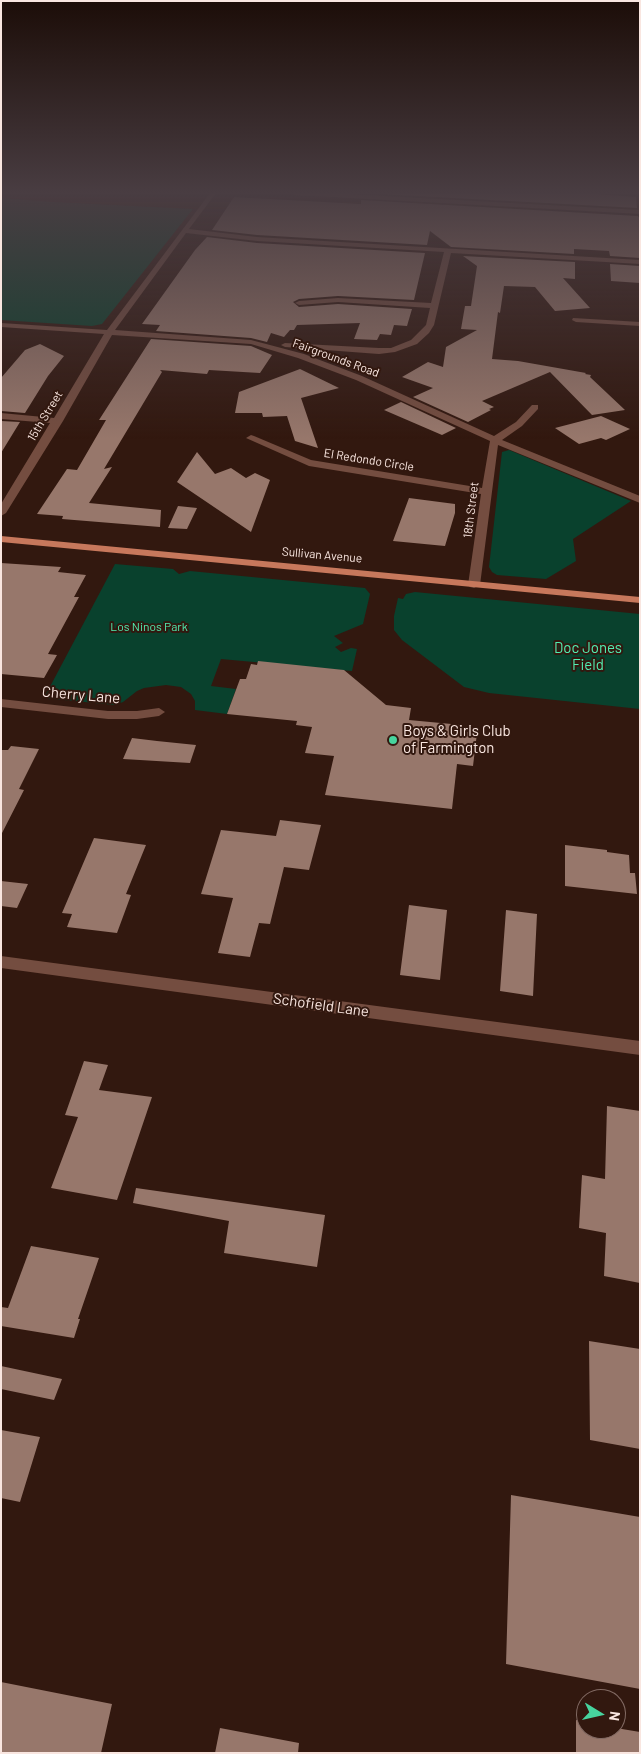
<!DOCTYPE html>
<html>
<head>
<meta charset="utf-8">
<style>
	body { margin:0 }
	#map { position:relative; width:641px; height:1754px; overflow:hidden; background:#32180f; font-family:Barlow,sans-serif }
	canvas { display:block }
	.frame { position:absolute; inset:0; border:2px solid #f9e6e0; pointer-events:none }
	.north { position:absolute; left:576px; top:1689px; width:50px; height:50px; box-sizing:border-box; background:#32180f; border:1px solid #826a63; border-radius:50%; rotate:99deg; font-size:14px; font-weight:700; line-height:20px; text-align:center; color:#f9e6e0 }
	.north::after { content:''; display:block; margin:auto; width:18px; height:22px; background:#47d49e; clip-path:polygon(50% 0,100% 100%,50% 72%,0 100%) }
</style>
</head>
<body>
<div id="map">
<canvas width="641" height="1754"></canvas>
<div class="frame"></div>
<div class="north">N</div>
</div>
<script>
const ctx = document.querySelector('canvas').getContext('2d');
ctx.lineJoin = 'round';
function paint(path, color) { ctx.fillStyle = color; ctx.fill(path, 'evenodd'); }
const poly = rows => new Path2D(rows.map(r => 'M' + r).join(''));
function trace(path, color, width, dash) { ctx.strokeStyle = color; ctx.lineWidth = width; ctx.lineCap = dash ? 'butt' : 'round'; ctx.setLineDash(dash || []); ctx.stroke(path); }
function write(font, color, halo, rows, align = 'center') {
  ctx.font = font + ' Barlow,sans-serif'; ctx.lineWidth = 4; ctx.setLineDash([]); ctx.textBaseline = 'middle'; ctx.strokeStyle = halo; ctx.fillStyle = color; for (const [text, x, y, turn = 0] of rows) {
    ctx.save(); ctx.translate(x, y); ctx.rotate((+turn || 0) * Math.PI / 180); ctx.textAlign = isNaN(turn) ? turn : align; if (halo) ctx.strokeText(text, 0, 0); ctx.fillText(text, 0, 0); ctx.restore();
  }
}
paint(poly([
	[1,198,53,202,193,209,102,324,92,326,1,320],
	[509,450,631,501,573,539,576,561,546,579,497,575,492,572,489,567,502,452],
	[115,564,173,569,179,574,190,571,365,588,370,594,363,624,334,636,343,643,335,647,341,652,351,648,357,649,352,671,221,659,211,686,236,689,227,714,195,710,195,701,191,694,181,687,166,685,144,688,137,691,123,702,115,705,44,698],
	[415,592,640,614,640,709,489,693,464,687,402,640,394,630,394,616,398,598,403,599,406,594]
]), '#09412d');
paint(poly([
	[362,193,595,194,636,197,637,208],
	[234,197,361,204,361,200,638,216,640,219,640,258,610,256,609,251,574,249,574,254,451,247,430,231,427,245,257,235,212,230],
	[207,237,257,243,425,253,414,300,338,296,299,299,293,302,299,307,338,304,412,309,407,326,394,325,391,335,380,334,377,340,354,339,360,323,297,325,294,330,290,330,284,337,271,333,267,342,251,338,156,331,160,325,142,324,195,250],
	[463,256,575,262,575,279,563,278,590,308,555,311,535,287,504,286,500,313,498,312,492,359,518,361,586,373,585,374,591,375,590,377,625,410,592,415,550,372,482,401,494,407,489,409,491,410,468,422,413,397,433,388,402,377,428,362,443,367,446,347,477,330,461,329,465,306,471,306,477,266],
	[610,264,640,266,640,283,611,281],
	[151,339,251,346,272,355,260,373,209,370,207,374,160,370,162,372,104,469,112,467,89,503,161,510,160,527,62,519,63,516,37,514,67,469,77,470,106,420,99,420],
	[40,344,64,356,48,376,25,413,1,411,1,378,25,350],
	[300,369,339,388,301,398,318,448,295,441,287,416,263,417,262,413,235,413,239,392],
	[401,402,456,428,442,435,384,410],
	[601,416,630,429,606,440,601,438,579,444,555,428],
	[1,421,20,422,1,453],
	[197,452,215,474,231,468,246,478,255,473,270,480,251,532,177,482],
	[409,498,455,504,455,513,445,546,393,541],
	[178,506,197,508,187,529,168,528],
	[1,563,61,567,58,572,86,575,74,597,79,597,48,654,57,655,44,678,1,674],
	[258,661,344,670,386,705,411,708,409,720,462,725,461,731,477,733,473,766,457,764,452,809,325,795,334,756,305,753,312,727,296,725,297,721,227,714,240,679,246,679,251,664,257,665],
	[132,738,157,741,196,745,190,763,123,759],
	[11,746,39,749,19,789,24,790,1,835,1,750,8,750],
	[280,820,321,825,309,870,284,867,270,924,259,923,250,957,218,953,233,898,201,894,221,830,276,836],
	[94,838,146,845,126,894,131,895,117,933,67,927,72,914,62,913],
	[565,845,607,850,607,852,629,855,630,873,635,873,637,894,565,886],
	[1,881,28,884,17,908,1,906],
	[409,905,447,910,440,980,400,975],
	[506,910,537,914,533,996,500,991],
	[84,1061,108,1065,99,1090,152,1097,117,1200,51,1188,78,1117,65,1115],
	[607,1106,640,1111,640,1283,604,1276,606,1233,579,1228,582,1175,605,1179],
	[136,1188,325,1215,317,1267,224,1253,229,1221,133,1203],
	[31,1246,99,1258,78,1319,80,1319,74,1338,1,1326,1,1307,8,1308],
	[589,1341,640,1349,640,1449,590,1440],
	[1,1366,62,1379,54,1400,1,1389],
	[1,1430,40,1437,20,1502,1,1498],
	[511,1495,640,1517,640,1689,506,1664],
	[1,1682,112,1704,101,1753,1,1753],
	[576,1720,586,1722,586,1729,616,1728,640,1732,640,1753,576,1753],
	[220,1728,299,1743,298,1753,215,1753]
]), '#97776b');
paint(poly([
	[210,193,216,193,189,229,257,237,640,260,640,264,451,253,434,325,429,333,417,344,395,352,379,354,285,347,281,345,285,343,379,348,391,348,411,340,426,325,430,308,338,302,299,305,295,303,299,301,338,298,431,303,444,252,257,241,186,233,115,330,251,340,304,354,362,376,494,436,516,422,532,405,538,405,538,409,522,426,502,440,640,496,640,503,498,445,480,585,474,588,470,587,468,585,481,494,309,466,246,438,251,435,254,436,311,460,482,488,490,441,356,380,298,358,251,344,112,335,63,421,6,513,1,516,1,504,50,423,1,419,1,413,54,418,104,334,1,327,1,323,107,330,210,193],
	[292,193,329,193,640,210,640,214,295,195,292,193],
	[573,318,640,322,640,326,576,322,572,320,573,318],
	[1,699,108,711,137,711,159,708,165,712,159,716,137,719,108,719,1,707,1,699],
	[1,956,640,1041,640,1055,1,968,1,956]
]), '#744d40');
paint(poly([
	[1,536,640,597,640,603,1,542,1,536]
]), '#c7785c');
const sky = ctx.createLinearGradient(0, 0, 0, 439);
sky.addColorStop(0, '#1c0d08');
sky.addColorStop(0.44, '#493d42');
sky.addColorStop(1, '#493d4200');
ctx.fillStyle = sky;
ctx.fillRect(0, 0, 641, 439);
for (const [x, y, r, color] of [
	[393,740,5,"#47d49e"]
]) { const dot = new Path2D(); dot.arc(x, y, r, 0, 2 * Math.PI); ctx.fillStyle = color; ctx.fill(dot); trace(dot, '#32180f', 2); }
write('12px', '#f9e6e0', '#32180f', [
	["Fairgrounds Road",336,358,20],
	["15th Street",45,416,-59],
	["El Redondo Circle",369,460,9],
	["18th Street",471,510,-83],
	["Sullivan Avenue",322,555,5]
]);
write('12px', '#52eeb2', '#32180f', [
	["Los Ninos Park",149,627]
]);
write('15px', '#52eeb2', '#32180f', [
	["Doc Jones",588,648],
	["Field",588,665]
]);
write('15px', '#f9e6e0', '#32180f', [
	["Cherry Lane",81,695,5],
	["Schofield Lane",321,1005,8]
]);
write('15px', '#f9e6e0', '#32180f', [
	["Boys & Girls Club",403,731],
	["of Farmington",403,748]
], 'left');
</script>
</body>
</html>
